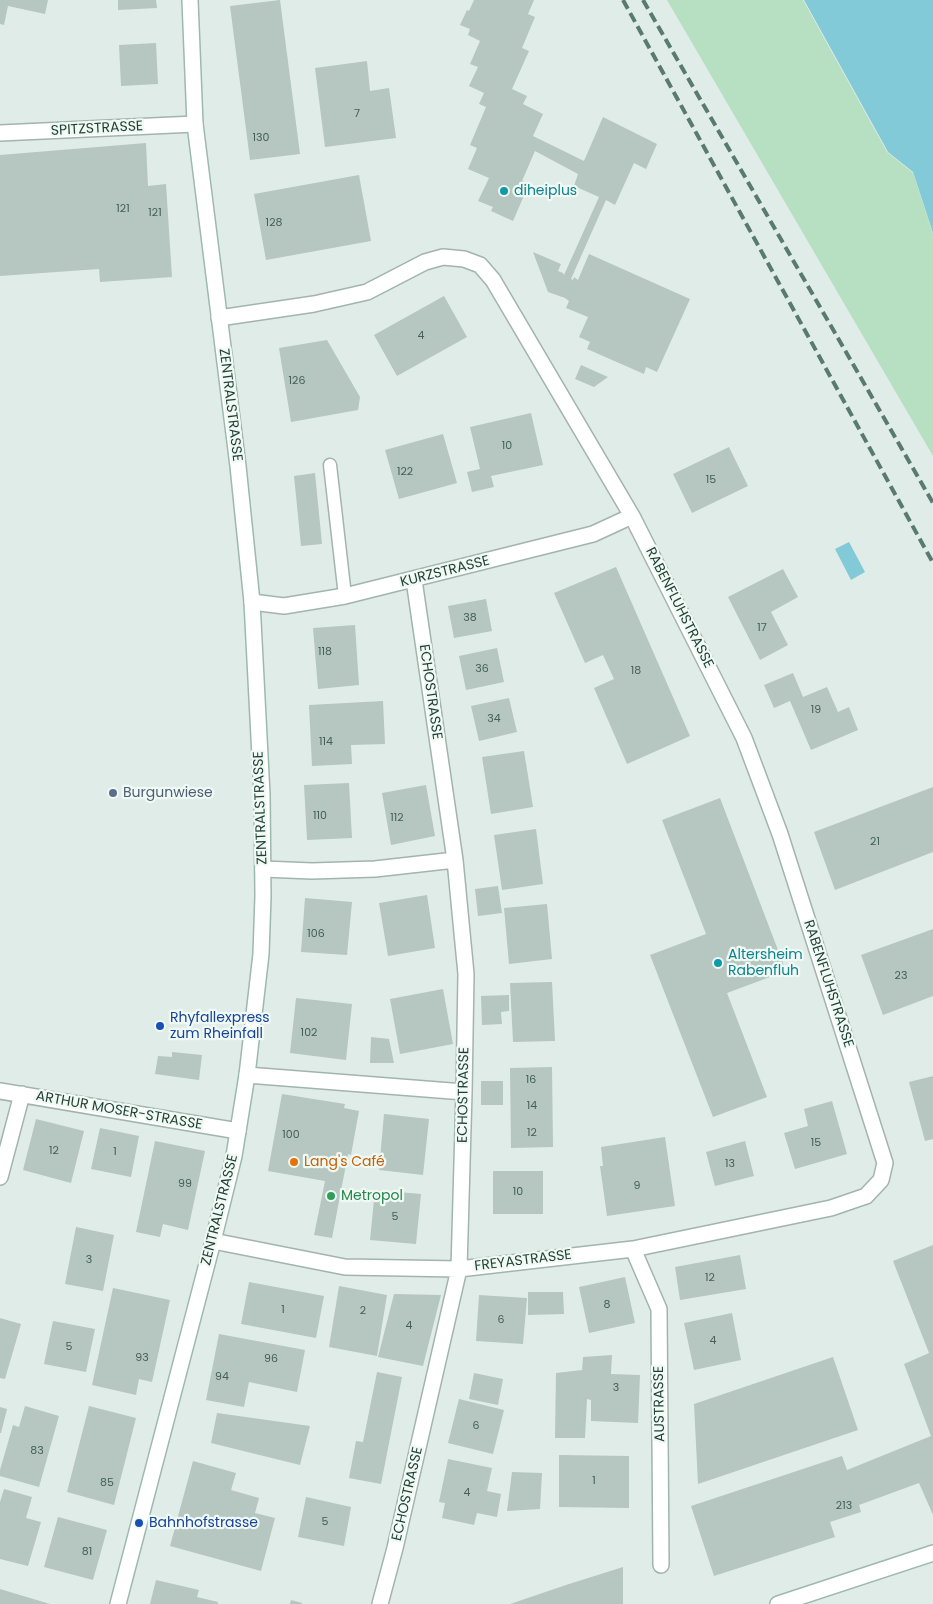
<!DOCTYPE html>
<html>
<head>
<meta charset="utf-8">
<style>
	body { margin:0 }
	canvas { display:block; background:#e0ece7 }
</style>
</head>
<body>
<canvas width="933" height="1604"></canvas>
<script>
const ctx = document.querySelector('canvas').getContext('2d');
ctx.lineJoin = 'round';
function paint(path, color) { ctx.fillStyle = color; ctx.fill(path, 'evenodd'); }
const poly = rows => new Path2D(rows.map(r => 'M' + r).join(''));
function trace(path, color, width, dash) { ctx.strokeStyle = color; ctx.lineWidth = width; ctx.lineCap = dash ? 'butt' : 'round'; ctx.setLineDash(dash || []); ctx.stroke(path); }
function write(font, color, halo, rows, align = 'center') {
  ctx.font = font + ' Poppins,sans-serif'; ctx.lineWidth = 4.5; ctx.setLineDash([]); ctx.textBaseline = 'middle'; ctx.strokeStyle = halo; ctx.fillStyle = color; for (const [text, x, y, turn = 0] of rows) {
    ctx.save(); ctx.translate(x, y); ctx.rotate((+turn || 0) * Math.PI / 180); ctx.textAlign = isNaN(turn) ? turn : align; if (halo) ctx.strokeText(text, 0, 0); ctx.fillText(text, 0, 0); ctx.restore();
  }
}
paint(poly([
	[667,0,803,0,887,152,913,173,933,234,933,456]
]), '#b6e0c1');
paint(poly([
	[804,0,933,0,933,233,913,172,888,152],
	[849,542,865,572,851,580,835,549]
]), '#82cad7');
paint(poly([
	[0,0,48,0,45,14,8,6,4,25,0,24],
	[118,0,156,0,157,8,118,10],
	[280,0,300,154,250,160,230,6],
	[474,0,534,0,528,14,535,17,522,48,529,51,512,89,527,96,523,104,543,114,533,136,584,161,603,117,657,144,646,169,634,163,615,205,606,200,571,279,573,280,574,277,578,280,589,254,690,299,657,372,646,367,644,374,587,349,590,342,579,337,588,317,566,308,569,301,565,298,548,292,533,252,561,264,558,271,563,273,564,275,599,197,574,186,578,174,535,151,522,181,529,184,513,221,491,211,493,207,478,201,489,178,468,169,477,148,470,145,486,107,479,104,484,93,469,86,478,67,470,64,480,41,468,35,470,29,460,25,467,10,469,11],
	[156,43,158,84,121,86,119,45],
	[367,61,370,91,389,88,396,138,325,147,315,68],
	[146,143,148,186,166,184,172,277,100,282,99,269,0,276,0,155],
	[359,175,371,241,266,260,254,194],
	[444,296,467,337,397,376,374,335],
	[327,340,360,397,358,410,291,422,279,348],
	[581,365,608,377,594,387,575,379],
	[531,413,543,465,491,476,494,487,472,492,467,472,480,469,470,427],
	[443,434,457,483,399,499,385,450],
	[729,447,748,486,692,513,673,474],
	[315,473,322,544,301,546,294,476],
	[616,567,690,736,627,764,594,688,614,679,603,655,585,663,554,593],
	[783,569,798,597,771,612,788,645,760,660,728,597],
	[486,599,492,631,454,638,448,606],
	[355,625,359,685,318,689,313,628],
	[497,648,504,682,466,690,459,656],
	[793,673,803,697,827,687,838,712,849,707,858,730,811,750,790,701,774,708,764,685],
	[509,698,517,732,479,741,471,706],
	[383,701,385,744,351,745,352,764,312,766,309,705],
	[524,751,533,807,491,814,482,757],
	[349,783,352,838,307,840,304,785],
	[426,785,435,836,391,845,382,793],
	[933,787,933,852,835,890,814,832],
	[720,798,786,971,727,993,767,1097,713,1117,650,955,706,934,662,820],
	[536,829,543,884,502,890,494,835],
	[498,886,502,913,478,916,475,889],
	[427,895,435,948,388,956,379,903],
	[305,898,352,902,347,955,301,952],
	[547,904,552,959,509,964,504,908],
	[933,929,933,996,883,1015,861,955],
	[552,982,555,1041,513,1042,510,983],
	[443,989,453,1044,400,1054,390,999],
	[509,995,509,1011,501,1012,502,1024,482,1025,481,996],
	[296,998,352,1004,346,1060,290,1053],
	[371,1037,389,1039,394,1063,370,1063],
	[172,1052,202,1055,199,1080,155,1074,158,1056,172,1057],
	[552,1067,553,1147,511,1148,510,1068],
	[933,1076,933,1139,925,1141,909,1082],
	[481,1081,503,1081,503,1105,481,1105],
	[282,1094,345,1104,344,1108,359,1111,351,1155,348,1154,332,1238,314,1235,325,1181,268,1171],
	[832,1101,847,1154,795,1169,784,1133,808,1126,804,1109],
	[384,1114,429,1119,423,1175,379,1170],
	[36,1119,84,1131,71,1183,23,1170],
	[100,1128,139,1136,131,1177,91,1169],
	[665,1137,675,1206,607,1216,600,1166,603,1166,601,1147],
	[155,1141,205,1151,188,1230,163,1224,160,1237,136,1232],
	[745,1141,754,1176,715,1186,706,1152],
	[493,1171,543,1171,543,1214,493,1214],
	[375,1190,421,1194,416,1244,370,1240],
	[76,1227,114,1235,103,1291,65,1284],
	[933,1245,933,1515,919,1483,859,1505,861,1512,830,1522,835,1537,714,1576,691,1506,842,1456,847,1470,931,1436,904,1364,929,1353,893,1261],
	[740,1255,746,1289,680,1300,675,1267],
	[625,1277,635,1323,589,1333,579,1287],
	[249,1282,324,1296,316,1338,241,1324],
	[339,1286,387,1295,377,1356,329,1347],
	[113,1288,170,1300,152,1382,139,1379,136,1395,92,1385],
	[528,1292,563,1292,564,1314,528,1315],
	[394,1294,441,1295,423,1366,378,1357],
	[479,1295,527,1298,523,1344,476,1341],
	[732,1313,741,1360,694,1370,684,1323],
	[0,1318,21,1324,5,1379,0,1378],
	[53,1321,95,1329,86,1372,44,1364],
	[219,1334,305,1350,297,1392,249,1382,244,1407,206,1400],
	[612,1355,611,1374,640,1375,638,1423,591,1421,591,1400,587,1399,585,1438,555,1438,556,1373,582,1370,583,1357],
	[833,1357,858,1430,698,1484,694,1404],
	[377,1372,402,1377,381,1484,349,1478,356,1441,363,1442],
	[474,1373,503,1379,498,1405,469,1399],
	[459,1399,504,1410,493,1454,448,1443],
	[25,1406,59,1416,39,1487,0,1476,0,1470,13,1425,19,1427],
	[89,1406,136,1418,114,1505,67,1492],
	[0,1407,7,1409,1,1433,0,1433],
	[217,1413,310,1426,300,1465,211,1443],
	[559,1455,629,1456,629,1508,559,1507],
	[448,1459,492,1468,487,1491,501,1494,497,1517,477,1513,474,1525,442,1518,445,1503,439,1502],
	[193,1461,236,1473,231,1490,259,1498,255,1513,275,1518,261,1571,170,1546],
	[512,1472,542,1473,540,1509,507,1511],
	[4,1489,32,1497,26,1518,41,1522,28,1566,0,1559,0,1502],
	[306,1497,351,1507,344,1546,298,1537],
	[58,1517,107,1530,93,1580,44,1567],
	[623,1567,623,1604,510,1604,566,1585],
	[156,1580,199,1590,197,1597,218,1602,218,1604,150,1604],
	[0,1589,50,1604,0,1604],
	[291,1600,302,1603,302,1604,290,1604]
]), '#b5c7c0');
const lane = poly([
	[330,465,345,596]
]);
const street = poly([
	[0,133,195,124],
	[252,602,284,606,345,596,593,534,632,516],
	[263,869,312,871,375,869,455,860],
	[247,1075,464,1092],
	[0,1091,238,1131],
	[0,1177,22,1094],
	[213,1241,345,1267,459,1269,633,1249,831,1208,866,1196,881,1180,885,1163,780,834,744,738,632,516,493,280,480,265,464,259,443,257,425,262,367,292,314,304,219,318],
	[633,1249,659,1309,661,1565],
	[380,1604,395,1548,459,1269,464,1092,466,974,455,860,414,580]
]);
const secondary = poly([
	[118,1604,213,1241,234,1156,247,1075,261,954,263,896,262,795,252,602,238,466,195,124,190,0],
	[778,1604,933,1553]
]);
trace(lane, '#a2b4ae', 15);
trace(street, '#a2b4ae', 18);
trace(secondary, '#9db9af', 18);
trace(lane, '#fff', 12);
trace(street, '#fff', 15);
trace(secondary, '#fff', 15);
trace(poly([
	[623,0,933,563],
	[643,0,933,503]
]), '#597a71', 4, [10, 5]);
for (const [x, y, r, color] of [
	[504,191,5,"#0f9aa8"],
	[113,793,5,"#5c6f8a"],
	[718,963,5,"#0f9aa8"],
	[160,1026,5,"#1a4fb4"],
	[294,1162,5,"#e8710a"],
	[331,1196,5,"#2e9e5b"],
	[139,1523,5,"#1a4fb4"]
]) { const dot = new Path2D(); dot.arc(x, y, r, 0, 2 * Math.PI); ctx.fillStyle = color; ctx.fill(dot); trace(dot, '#f0f9f4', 2); }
write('11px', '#446058', null, [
	["7",357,114],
	["130",261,138],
	["121",123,209],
	["121",155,213],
	["128",274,223],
	["4",421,336],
	["126",297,381],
	["10",507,446],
	["122",405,472],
	["15",711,480],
	["38",470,618],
	["17",762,628],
	["118",325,652],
	["36",482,669],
	["18",636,671],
	["19",816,710],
	["34",494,719],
	["114",326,742],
	["110",320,816],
	["112",397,818],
	["21",875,842],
	["106",316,934],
	["23",901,976],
	["102",309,1033],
	["16",531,1080],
	["14",532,1106],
	["12",532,1133],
	["100",291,1135],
	["15",816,1143],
	["12",54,1151],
	["1",115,1152],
	["13",730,1164],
	["99",185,1184],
	["9",637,1186],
	["10",518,1192],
	["5",395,1217],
	["3",89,1260],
	["12",710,1278],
	["8",607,1305],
	["1",283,1310],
	["2",363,1311],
	["6",501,1320],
	["4",409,1326],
	["4",713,1341],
	["5",69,1347],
	["93",142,1358],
	["96",271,1359],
	["94",222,1377],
	["3",616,1388],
	["6",476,1426],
	["83",37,1451],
	["1",594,1481],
	["85",107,1483],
	["4",467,1493],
	["213",844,1506],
	["5",325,1522],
	["81",87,1552]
]);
write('14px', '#1f3e36', '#f0f9f4', [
	["SPITZSTRASSE",97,129,-3],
	["ZENTRALSTRASSE",230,405,83],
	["KURZSTRASSE",445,572,-14],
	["RABENFLUHSTRASSE",679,608,63],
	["ECHOSTRASSE",430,692,82],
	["ZENTRALSTRASSE",261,808,-92],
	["RABENFLUHSTRASSE",828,984,72],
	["ECHOSTRASSE",464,1095,-89],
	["ARTHUR MOSER-STRASSE",119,1111,10],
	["ZENTRALSTRASSE",220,1210,-76],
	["FREYASTRASSE",523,1261,-7],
	["AUSTRASSE",660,1404,-91],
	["ECHOSTRASSE",408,1494,-77]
]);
write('14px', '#0d838f', '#f0f9f4', [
	["diheiplus",514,191],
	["Altersheim",728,955],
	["Rabenfluh",728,971]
], 'left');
write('14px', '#4e5e75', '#f0f9f4', [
	["Burgunwiese",123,793]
], 'left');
write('14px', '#164399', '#f0f9f4', [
	["Rhyfallexpress",170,1018],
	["zum Rheinfall",170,1034],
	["Bahnhofstrasse",149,1523]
], 'left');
write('14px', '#c56008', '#f0f9f4', [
	["Lang's Café",304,1162]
], 'left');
write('14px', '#27864d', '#f0f9f4', [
	["Metropol",341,1196]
], 'left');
</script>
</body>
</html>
